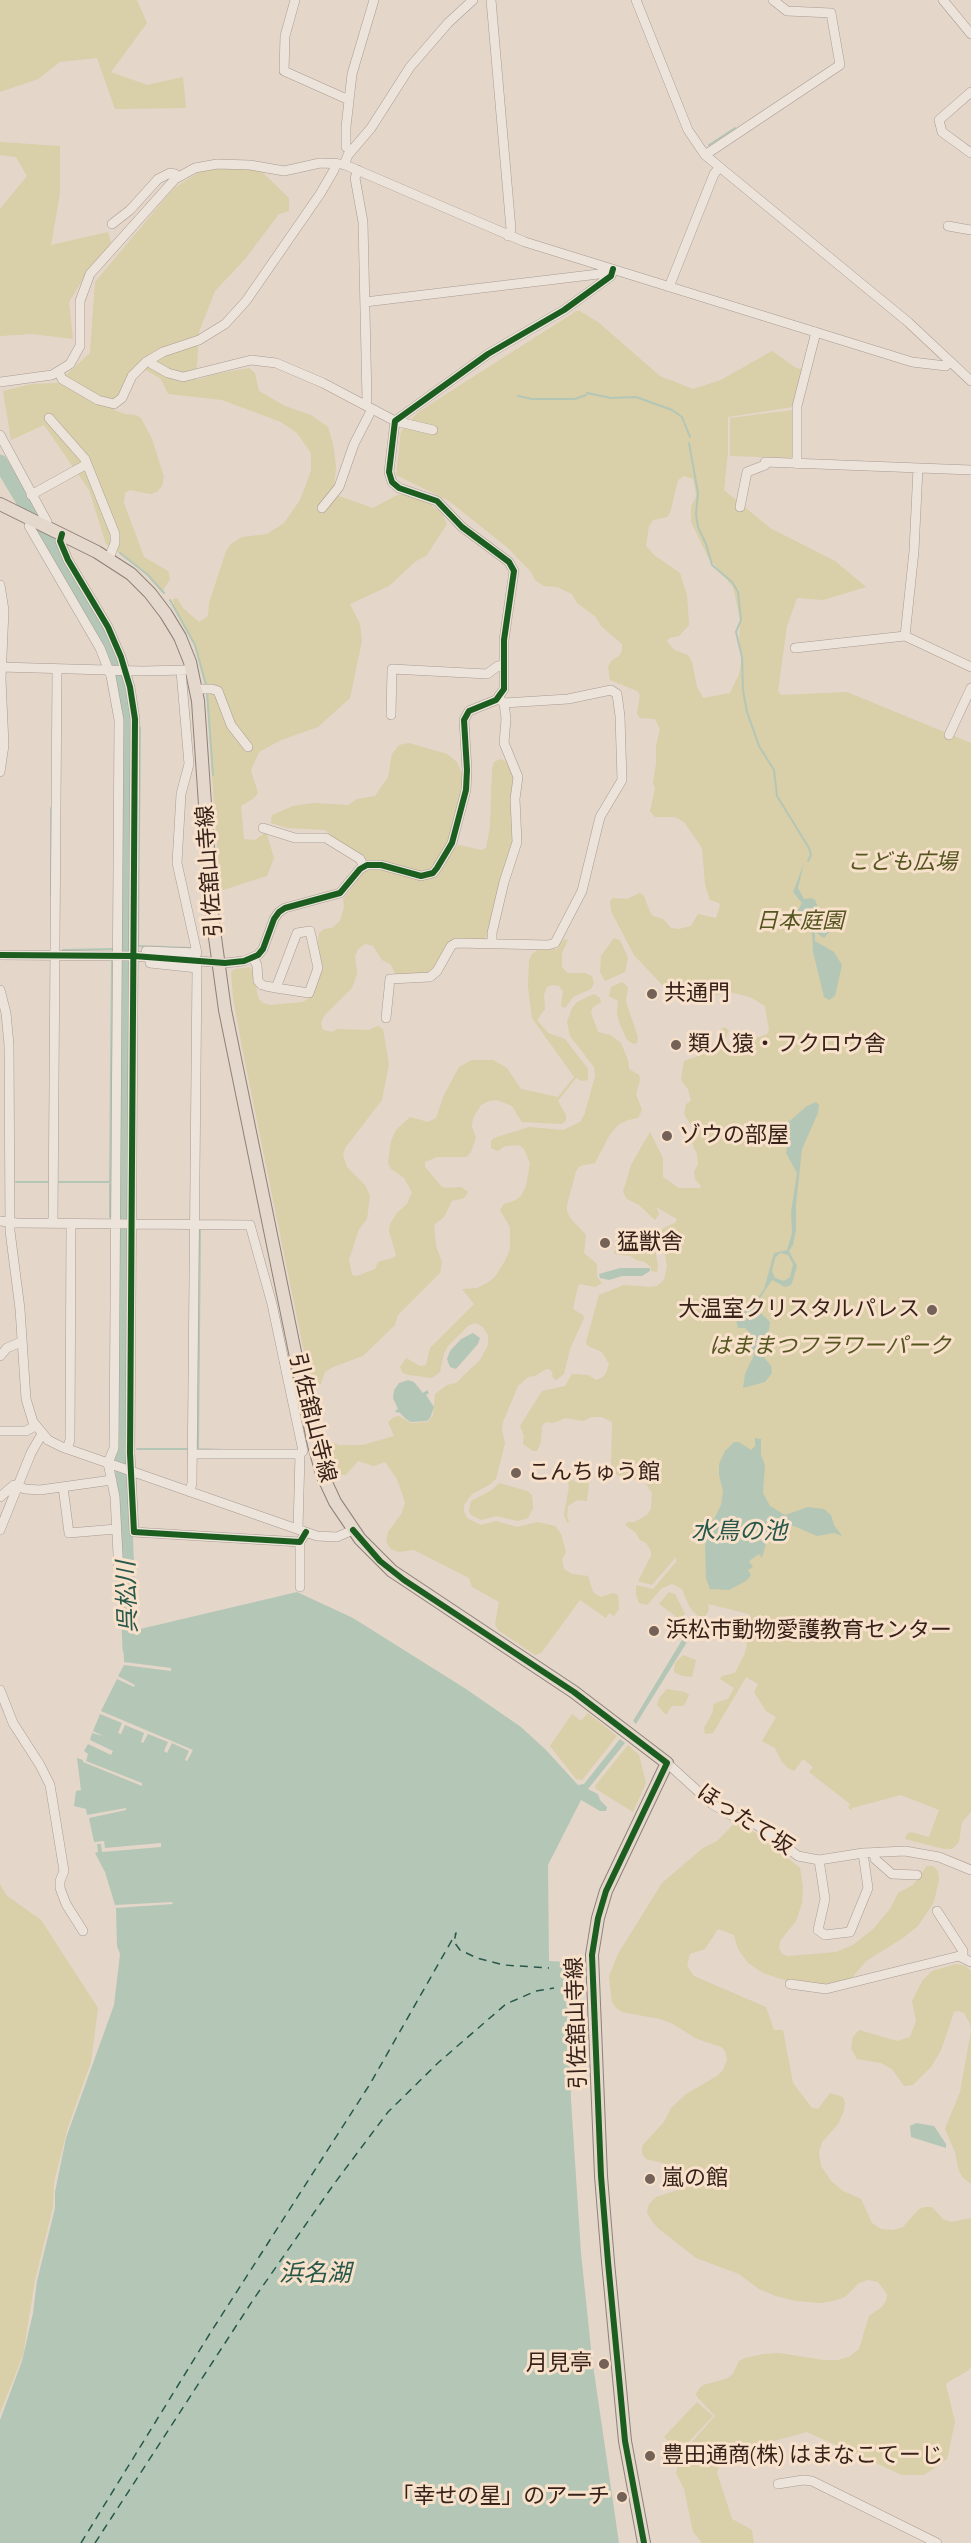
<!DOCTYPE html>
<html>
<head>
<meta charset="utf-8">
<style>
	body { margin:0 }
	canvas { display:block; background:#e4d6c8 }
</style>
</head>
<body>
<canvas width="971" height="2543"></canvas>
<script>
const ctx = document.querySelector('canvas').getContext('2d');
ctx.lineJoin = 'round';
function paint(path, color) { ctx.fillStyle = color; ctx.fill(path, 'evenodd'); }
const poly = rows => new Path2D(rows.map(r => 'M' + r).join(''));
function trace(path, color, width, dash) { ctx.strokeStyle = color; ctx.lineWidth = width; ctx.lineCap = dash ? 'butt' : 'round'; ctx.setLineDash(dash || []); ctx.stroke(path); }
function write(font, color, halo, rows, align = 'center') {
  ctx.font = font + ' "Zilla Slab","Noto Sans JP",serif'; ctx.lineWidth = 6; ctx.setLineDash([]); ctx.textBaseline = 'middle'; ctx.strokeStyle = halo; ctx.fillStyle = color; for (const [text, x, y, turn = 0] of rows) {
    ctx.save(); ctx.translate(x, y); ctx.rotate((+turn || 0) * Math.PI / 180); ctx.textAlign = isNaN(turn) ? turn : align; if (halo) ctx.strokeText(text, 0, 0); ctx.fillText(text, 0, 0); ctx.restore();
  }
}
paint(poly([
	[0,0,137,0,147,23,111,72,147,85,183,77,186,108,115,109,97,58,60,62,38,79,0,92],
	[0,142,60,146,60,193,51,245,108,232,112,246,83,279,69,302,73,339,32,334,0,336,0,209,27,176,16,157,0,155],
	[236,166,260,170,289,198,289,211,279,214,245,259,215,291,199,332,196,380,216,374,249,368,255,373,259,391,285,406,311,415,328,427,333,444,336,466,334,489,336,495,373,508,397,495,406,494,430,504,442,513,447,524,426,556,416,561,389,586,350,604,360,624,362,641,350,698,318,727,281,740,259,752,251,770,258,793,254,798,241,806,244,839,255,840,266,832,274,858,267,876,220,891,206,689,194,643,174,608,173,599,177,598,183,608,199,622,208,616,209,603,226,551,231,544,242,537,267,534,284,523,300,500,311,471,311,453,297,433,281,422,222,400,168,394,161,379,146,370,133,373,117,399,114,410,124,414,136,415,141,418,152,439,164,477,162,486,157,492,150,494,130,490,125,493,124,503,144,557,168,571,170,579,162,592,139,567,106,544,89,490,44,425,11,440,3,391,31,384,57,383,90,353,95,282,174,188,204,169],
	[578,310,598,322,660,376,693,389,721,380,772,351,796,368,803,369,793,407,728,417,728,452,724,490,770,528,835,561,866,587,823,600,797,598,787,626,778,691,781,695,847,692,971,743,971,1812,962,1822,959,1842,952,1849,944,1849,905,1839,907,1834,911,1832,929,1837,939,1810,901,1795,852,1808,852,1810,848,1808,850,1804,809,1772,813,1767,803,1759,794,1771,788,1768,782,1762,775,1748,762,1741,776,1717,766,1711,754,1692,758,1684,746,1677,713,1733,705,1734,704,1728,713,1712,713,1706,715,1703,728,1699,734,1688,720,1679,722,1676,735,1673,745,1653,751,1623,749,1614,708,1604,709,1610,705,1616,698,1616,690,1608,682,1589,672,1584,662,1588,647,1605,639,1603,636,1595,636,1585,653,1589,676,1562,676,1557,652,1585,638,1581,651,1556,651,1551,646,1543,640,1540,636,1533,625,1525,628,1522,635,1522,648,1514,651,1508,652,1493,644,1481,621,1477,611,1471,612,1422,602,1417,592,1417,583,1421,565,1418,554,1423,546,1422,542,1426,541,1442,537,1451,533,1451,523,1444,524,1436,520,1426,542,1391,565,1386,572,1374,588,1375,596,1380,603,1377,607,1371,609,1364,602,1352,588,1346,586,1342,599,1295,624,1285,651,1287,657,1286,664,1280,667,1266,661,1232,663,1228,675,1223,677,1219,656,1207,659,1214,655,1220,639,1205,627,1199,623,1192,631,1165,650,1132,663,1158,663,1177,679,1188,700,1188,701,1186,695,1179,694,1172,698,1164,697,1154,690,1139,694,1130,684,1114,686,1104,691,1101,688,1089,681,1080,684,1061,713,1051,720,1030,724,1027,729,1030,725,1040,732,1047,767,1034,769,1030,765,1006,750,997,730,992,711,996,688,993,664,987,634,955,611,911,610,901,613,898,627,899,640,893,644,896,650,912,653,916,663,919,671,928,679,929,691,926,698,914,716,918,720,906,719,903,710,900,705,884,702,848,684,822,675,817,655,817,650,811,655,789,653,782,656,764,656,746,660,729,655,719,640,718,637,714,640,695,637,691,610,680,608,667,611,661,620,655,622,650,622,644,601,626,596,617,577,603,572,594,557,587,544,586,535,580,531,572,508,548,449,501,396,475,401,431,418,412],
	[684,476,693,479,695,488,696,497,691,506,691,522,708,557,733,587,740,619,739,644,742,658,739,674,730,693,703,698,697,687,692,662,688,655,674,650,667,641,669,638,679,636,689,625,687,595,680,573,654,555,646,546,649,526,653,520,667,517,670,513,678,480],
	[793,410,792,458,730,456,730,418],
	[409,743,447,754,457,762,462,773,463,785,451,836,434,869,424,873,367,861,356,856,325,830,287,828,271,823,272,815,293,806,313,803,348,805,357,799,375,796,388,777,392,754,399,745],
	[500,759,506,761,514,775,512,848,503,871,486,939,459,940,439,965,428,974,400,977,395,973,390,964,382,960,373,946,365,944,358,949,355,957,357,974,352,988,324,1016,321,1023,323,1030,333,1032,337,1029,369,1030,378,1026,383,1029,389,1064,382,1100,345,1148,343,1155,347,1167,365,1185,370,1196,367,1219,359,1229,349,1260,352,1275,357,1276,375,1269,378,1262,395,1257,396,1255,389,1231,390,1224,397,1213,407,1204,412,1192,404,1178,390,1168,388,1163,391,1141,396,1130,410,1117,428,1122,436,1118,444,1095,459,1067,472,1060,493,1060,507,1068,521,1089,558,1097,574,1077,532,1018,528,987,529,961,532,954,538,950,557,949,564,939,568,940,562,953,562,967,567,973,585,973,592,976,594,983,591,989,573,997,565,1008,561,1006,563,991,559,986,552,985,547,987,544,995,545,1009,537,1020,548,1033,565,1039,588,1069,588,1080,582,1081,576,1078,558,1101,566,1115,566,1120,562,1124,522,1122,512,1106,497,1100,489,1101,481,1105,473,1118,472,1127,476,1138,471,1152,466,1157,437,1157,425,1162,425,1167,441,1186,446,1188,461,1187,468,1192,464,1198,452,1201,444,1217,434,1225,436,1246,442,1262,440,1273,398,1315,395,1325,363,1356,333,1367,325,1372,321,1384,317,1385,309,1372,306,1362,243,1052,233,998,231,972,235,969,250,967,254,972,258,998,263,1003,271,1005,303,1002,309,998,314,992,320,970,318,939,319,933,324,929,332,928,340,921,344,907,343,899,366,869,377,869,418,879,437,874,444,867,453,849,459,845,481,850,486,848,490,827,492,770,494,762],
	[614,938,620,940,628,958,625,972,605,981,600,972,601,956],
	[622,982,628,987,626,1002,638,1037,637,1043,634,1044,627,1040,619,1022,617,1014,618,1001,609,996,611,987],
	[594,994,600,998,601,1002,593,1007,591,1013,598,1032,610,1035,621,1043,628,1060,629,1069,639,1075,640,1080,636,1094,642,1110,638,1118,628,1120,618,1125,609,1136,595,1163,580,1166,576,1171,567,1205,567,1212,571,1219,586,1235,584,1253,597,1264,597,1277,602,1283,595,1287,580,1284,578,1286,573,1309,583,1315,584,1318,570,1349,564,1374,556,1380,553,1378,552,1372,549,1369,546,1369,535,1376,528,1377,518,1386,503,1422,502,1430,505,1443,496,1479,489,1485,472,1494,464,1505,464,1512,467,1518,481,1525,496,1521,517,1527,538,1522,555,1526,561,1534,566,1552,562,1559,564,1569,572,1574,588,1576,593,1592,597,1595,601,1597,613,1593,618,1595,619,1609,614,1616,609,1613,606,1618,580,1600,541,1653,535,1655,498,1630,495,1624,499,1602,472,1587,469,1578,414,1550,399,1552,391,1549,386,1542,388,1532,402,1513,405,1502,397,1479,385,1462,374,1466,358,1461,346,1475,341,1475,329,1463,327,1447,334,1443,339,1445,363,1445,394,1436,388,1422,394,1417,399,1416,411,1423,428,1422,433,1415,435,1394,447,1385,456,1383,480,1360,488,1345,488,1335,483,1327,476,1323,469,1325,448,1346,444,1353,440,1372,432,1378,409,1375,403,1373,400,1367,406,1358,420,1366,426,1365,430,1348,474,1304,462,1289,477,1288,487,1283,495,1277,506,1259,510,1249,510,1227,500,1210,504,1204,516,1200,521,1196,526,1186,530,1163,524,1149,519,1145,505,1146,498,1151,491,1148,491,1141,494,1138,529,1127,563,1130,580,1122,585,1113,595,1076,594,1067,570,1036,567,1022,572,1008,577,1002],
	[620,1232,628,1237,635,1245,646,1242,654,1244,658,1266,657,1272,651,1271,651,1267,645,1262,636,1260,630,1256,614,1254,617,1233],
	[564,1476,576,1482,589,1483,587,1501,577,1500,568,1506,567,1516,569,1521,567,1523,564,1514,569,1487,568,1481],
	[499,1483,527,1491,532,1495,533,1508,528,1518,518,1521,496,1516,481,1520,471,1515,469,1511,471,1501,492,1490],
	[669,1592,675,1594,685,1614,681,1620,659,1604],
	[683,1655,696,1660,692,1677,682,1676,674,1672,675,1663],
	[667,1689,685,1692,689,1695,684,1706,672,1706,666,1715,657,1705,659,1698],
	[588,1713,617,1736,582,1780,576,1779,550,1746,572,1714,581,1721],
	[628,1745,639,1755,646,1783,633,1812,596,1789,595,1786],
	[735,1823,741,1824,759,1835,800,1868,803,1888,802,1903,796,1921,780,1941,779,1948,782,1954,788,1956,836,1952,853,1945,873,1929,890,1909,898,1893,913,1885,927,1866,933,1866,938,1871,939,1879,934,1902,918,1926,903,1938,866,1961,851,1979,825,1985,787,1981,763,1973,748,1963,738,1949,734,1935,718,1929,705,1949,690,1954,687,1966,694,1976,766,2007,774,2030,783,2030,793,2083,812,2108,818,2109,830,2093,843,2097,845,2103,844,2111,838,2124,822,2142,819,2153,821,2166,831,2181,843,2191,861,2199,872,2223,881,2229,893,2230,903,2227,918,2210,924,2207,932,2207,943,2219,952,2222,971,2218,971,2366,969,2370,948,2382,946,2385,955,2422,947,2459,930,2471,923,2475,902,2475,807,2432,726,2454,717,2472,732,2519,752,2530,754,2543,702,2543,693,2532,684,2489,676,2473,681,2454,715,2416,699,2399,696,2395,698,2390,703,2385,726,2379,733,2374,739,2361,745,2358,763,2354,779,2353,823,2360,838,2360,849,2357,859,2349,869,2316,882,2307,886,2301,887,2294,878,2282,868,2280,859,2283,845,2297,833,2301,820,2303,796,2301,776,2296,759,2289,739,2274,696,2258,659,2229,651,2220,647,2212,649,2204,656,2197,678,2190,682,2183,683,2174,678,2167,646,2159,642,2154,642,2146,664,2122,671,2108,686,2094,717,2076,723,2070,727,2060,725,2051,721,2047,697,2039,673,2024,660,2019,622,2012,616,2008,612,2002,609,1976,618,1954,662,1883,703,1848,717,1841],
	[0,1884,6,1895,41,1920,98,2008,91,2062,68,2127,54,2182,53,2207,35,2280,23,2355,0,2413],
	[956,1964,966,1966,971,1971,971,2184,963,2178,959,2171,955,2152,945,2129,960,2092,971,2031,970,2024,964,2013,958,2011,954,2012,941,2050,931,2067,913,2085,904,2086,892,2069,881,2063,857,2059,851,2049,853,2037,859,2030,897,2041,910,2037,916,2021,912,2001,922,1981,932,1971],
	[697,2402,713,2416,679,2452,664,2437]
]), '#d9cfa8');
paint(poly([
	[804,863,798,888,804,899,811,898,815,900,822,916,832,929,824,938,815,932,815,941,834,952,842,965,835,996,829,1000,824,997,813,952,812,933,798,918,797,912,802,903,793,892],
	[816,1102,819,1105,818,1113,802,1149,801,1158,796,1205,796,1230,793,1245,789,1251,797,1266,793,1280,791,1285,785,1287,772,1280,756,1304,758,1310,770,1322,769,1330,758,1345,759,1351,771,1366,772,1373,765,1382,743,1388,745,1374,754,1355,746,1338,749,1332,745,1328,738,1328,736,1319,754,1303,764,1289,774,1253,787,1250,792,1233,791,1212,797,1173,786,1153,788,1142,785,1133,785,1125,807,1106],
	[780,1253,788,1255,793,1264,790,1277,784,1281,775,1278,772,1271,775,1258],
	[620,1268,650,1268,650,1271,642,1276,622,1276,609,1280,600,1278,599,1274],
	[473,1333,480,1338,478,1344,456,1369,450,1367,447,1359,450,1351,461,1339],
	[408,1380,414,1382,423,1393,427,1390,429,1393,426,1395,434,1407,430,1418,427,1421,411,1422,406,1419,399,1412,397,1413,395,1411,398,1409,393,1398,394,1390,399,1383],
	[755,1438,761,1439,761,1455,765,1465,763,1493,770,1506,785,1515,808,1507,824,1509,831,1515,834,1525,842,1536,834,1533,817,1536,794,1526,785,1525,778,1527,767,1540,762,1558,759,1554,749,1561,753,1567,748,1570,751,1575,746,1581,729,1590,710,1589,706,1579,705,1545,710,1527,721,1505,723,1491,719,1475,719,1464,725,1451,734,1442,739,1442,751,1450,755,1446],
	[297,1592,353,1618,466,1689,521,1727,546,1750,578,1785,584,1784,620,1739,625,1743,588,1789,598,1794,600,1800,607,1807,606,1811,600,1811,581,1800,548,1865,549,1961,567,1962,571,2100,581,2253,592,2358,619,2543,0,2543,0,2420,22,2361,33,2313,37,2281,55,2208,55,2192,66,2138,114,2005,120,1954,117,1946,116,1908,173,1904,172,1902,115,1905,105,1872,95,1853,98,1852,97,1844,101,1844,102,1852,161,1847,161,1843,105,1848,104,1841,94,1842,89,1818,126,1810,126,1808,87,1815,86,1809,74,1806,76,1791,81,1790,77,1758,83,1760,83,1762,142,1786,142,1783,86,1761,88,1754,84,1751,88,1744,111,1755,113,1751,90,1740,92,1733,103,1736,93,1731,100,1714,122,1723,118,1733,121,1734,125,1725,144,1733,141,1742,143,1743,148,1734,168,1742,164,1751,167,1753,172,1743,189,1751,185,1760,187,1761,193,1750,101,1711,117,1679,134,1687,135,1685,118,1676,124,1665,171,1671,171,1668,124,1662,123,1633],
	[682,1640,687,1642,636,1724,633,1721],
	[916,2123,934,2126,946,2144,946,2148,911,2137,910,2126]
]), '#b4c7b7');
trace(poly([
	[709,145,735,128],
	[587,393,611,398,636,397,672,410,682,417,690,437],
	[518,396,532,399,575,399,586,395],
	[689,443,698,493,696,514,698,527,706,544,712,565,732,582,738,592,741,620,736,632,742,657,743,690,747,712,759,746,774,770,777,796,809,848,811,855,808,861],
	[120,553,148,575,164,593],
	[170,600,195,645,206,685],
	[207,692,213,775],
	[51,895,51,808],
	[138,946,140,727],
	[139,946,190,948],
	[63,950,113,949],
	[110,1181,112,960],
	[16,1182,51,1182],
	[59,1182,110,1182],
	[110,1217,110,1184],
	[137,1449,188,1449],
	[197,1449,225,1450],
	[198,1449,200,1228]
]), '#b4c7b7', 2);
trace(poly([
	[0,462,101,631,114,659,125,704,127,735,122,1451,130,1649,132,1649]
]), '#b4c7b7', 15);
trace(poly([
	[81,2543,209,2335,370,2084,456,1933,454,1942,460,1950,477,1958,504,1965,549,1968],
	[95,2543,253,2300,334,2184,388,2112,439,2062,506,2004,536,1991,554,1988]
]), '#28584b', 1.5, [8, 6]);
const minor = poly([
	[295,0,285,36,284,71,349,100],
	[491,0,511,229,508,236],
	[636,0,688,130,705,155,908,322,971,381],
	[943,0,971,34],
	[971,92,939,120,942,132,971,153],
	[351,151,346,147,346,127,352,74,374,0],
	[705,155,840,65,831,13,787,11,773,0],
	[344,165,348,155,371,128,410,67,448,23,473,0],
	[358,170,355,178,363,222,367,400,365,405],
	[112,224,130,210,158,179,170,173,175,174,178,177],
	[948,226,971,230],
	[669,287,714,174,719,168],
	[365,302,607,273,608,268],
	[149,360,152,364,168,373,183,377,251,360,276,363,323,383,395,421,433,430],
	[59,372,62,379,98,400,114,404,122,398,132,376,146,362,163,352,199,340,225,324,246,301,320,194,334,170,336,163],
	[0,382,52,375,70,364,80,346,80,301,90,274,175,179,195,168,217,164,250,165,284,171,320,163,343,164,525,242,912,362,946,366,950,361],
	[49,418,85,459,115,534,115,543,109,558],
	[0,435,47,522,45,526],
	[797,464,797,406,816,332],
	[31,495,87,464],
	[740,507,747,472,765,465,765,462,971,470],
	[322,508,339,487,354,444,372,409],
	[32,519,29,526,100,648,111,676,119,720,114,1448,108,1463,115,1497,119,1574],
	[62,534,60,541,68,560,108,627,121,657,130,687,135,719,130,1453,134,1532,300,1542,306,1532],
	[0,585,4,610,1,679,4,745,0,772],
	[905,636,914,551,918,468],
	[795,648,905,636,971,667],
	[0,667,142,671,186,670],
	[196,689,212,689,218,691,231,725,248,747],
	[391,715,392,669,487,674,498,666,504,665],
	[949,735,971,688],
	[263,828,295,838,326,838,360,859,364,867],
	[492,943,492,933,504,882,517,842,515,799,518,777,504,743,506,719,504,703],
	[146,951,197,953,177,863,181,794,189,764,181,671],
	[0,955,134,956,225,963,244,961,258,955,263,949,274,919,279,912,285,908,340,893,360,869,367,865,381,865,421,876,433,873,437,868,452,843,466,790,467,770,464,720,469,711,496,700,504,689,504,640,514,571,509,562,462,527,437,501,399,488,392,482,389,472,395,421,488,354,564,310,611,276,613,269],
	[253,958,257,965,258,981,262,985,266,986,276,988,309,993,318,968,310,931,297,933,276,988],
	[150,963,197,968,192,1483,190,1492],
	[0,990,6,1013,9,1045,10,1231,20,1309,26,1399,33,1422,48,1440,62,1447,317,1536,337,1537,353,1530],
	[386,1018,390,979,430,977,437,971,451,946,456,943,548,945,555,943,582,891,600,817,622,780,620,716,617,694,611,690,568,699,504,703,498,698],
	[0,1221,17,1223,250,1225,272,1304,303,1451,300,1454,193,1454],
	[53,1223,57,670],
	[0,1356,7,1348,21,1342],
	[0,1431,26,1431,35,1426],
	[67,1449,70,1440,71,1223],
	[63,1487,69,1533,116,1529],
	[0,1497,14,1485,25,1489,40,1490,112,1480],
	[298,1529,300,1454],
	[0,1530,31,1453,42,1434],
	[300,1587,300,1542],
	[0,1690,13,1723,40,1765,50,1785,64,1871,60,1881,60,1888,66,1904,83,1931],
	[667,1763,712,1804,731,1815,757,1825,798,1856,819,1860,863,1853,905,1851,939,1857,971,1870],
	[874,1852,875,1859,892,1874,917,1875],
	[819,1860,825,1899,818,1930,825,1935,850,1932,868,1888,863,1853],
	[937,1911,963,1951,963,1956],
	[790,1984,826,1989,959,1956,971,1962],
	[778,2484,803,2480,812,2481,937,2543]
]);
const major = poly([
	[0,504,97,552,131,574,150,593,166,614,180,637,190,662,198,701,213,923,225,1010,314,1445,322,1474,335,1502,360,1539,392,1571,574,1692,667,1763,606,1891,598,1918,592,1955,601,2176,608,2262,625,2441,644,2543]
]);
trace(minor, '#a99b92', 10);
trace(major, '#8e8179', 14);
trace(minor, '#ece3da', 9);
trace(major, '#e4d7cb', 12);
trace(poly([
	[62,534,60,541,68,560,108,627,121,657,130,687,135,719,130,1453,134,1532,300,1542,306,1532],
	[0,955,134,956,225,963,244,961,258,955,263,949,274,919,279,912,285,908,340,893,360,869,367,865,381,865,421,876,433,873,437,868,452,843,466,790,467,770,464,720,469,711,496,700,504,689,504,640,514,571,509,562,462,527,437,501,399,488,392,482,389,472,395,421,488,354,564,310,611,276,613,269],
	[353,1530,380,1561,404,1580,574,1692,667,1763,606,1891,598,1918,592,1955,601,2176,608,2262,625,2441,644,2543]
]), '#1b5e20', 6);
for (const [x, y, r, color] of [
	[652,994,6,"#746157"],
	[676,1045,6,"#746157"],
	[667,1136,6,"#746157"],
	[605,1243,6,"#746157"],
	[932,1310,6,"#746157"],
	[516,1473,6,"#746157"],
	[654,1631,6,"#746157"],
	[650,2179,6,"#746157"],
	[604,2364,6,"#746157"],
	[650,2456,6,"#746157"],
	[622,2497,6,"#746157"]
]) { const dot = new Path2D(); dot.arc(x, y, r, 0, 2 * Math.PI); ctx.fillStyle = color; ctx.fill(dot); trace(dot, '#f8e1cb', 2); }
write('italic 22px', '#54551f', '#f8e1cb', [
	["こども広場",902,863],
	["日本庭園",800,922],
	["はままつフラワーパーク",830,1347]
]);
write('22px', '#37221a', '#f8e1cb', [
	["引佐舘山寺線",210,871,-94],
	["引佐舘山寺線",312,1418,76],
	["ほったて坂",745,1820,33],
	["引佐舘山寺線",577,2023,-92]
]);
write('22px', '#37221a', '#f8e1cb', [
	["共通門",664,994],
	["類人猿・フクロウ舎",688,1045],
	["ゾウの部屋",679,1136],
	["猛獣舎",617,1243],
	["大温室クリスタルパレス",920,1310,"right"],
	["こんちゅう館",528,1473],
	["浜松市動物愛護教育センター",666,1631],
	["嵐の館",662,2179],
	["月見亭",592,2364,"right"],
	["豊田通商(株) はまなこてーじ",662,2456],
	["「幸せの星」のアーチ",610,2497,"right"]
], 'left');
write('italic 24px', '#28584b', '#f8e1cb', [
	["水鳥の池",739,1532],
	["呉松川",128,1597,-92],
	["浜名湖",315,2274]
]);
</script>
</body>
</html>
